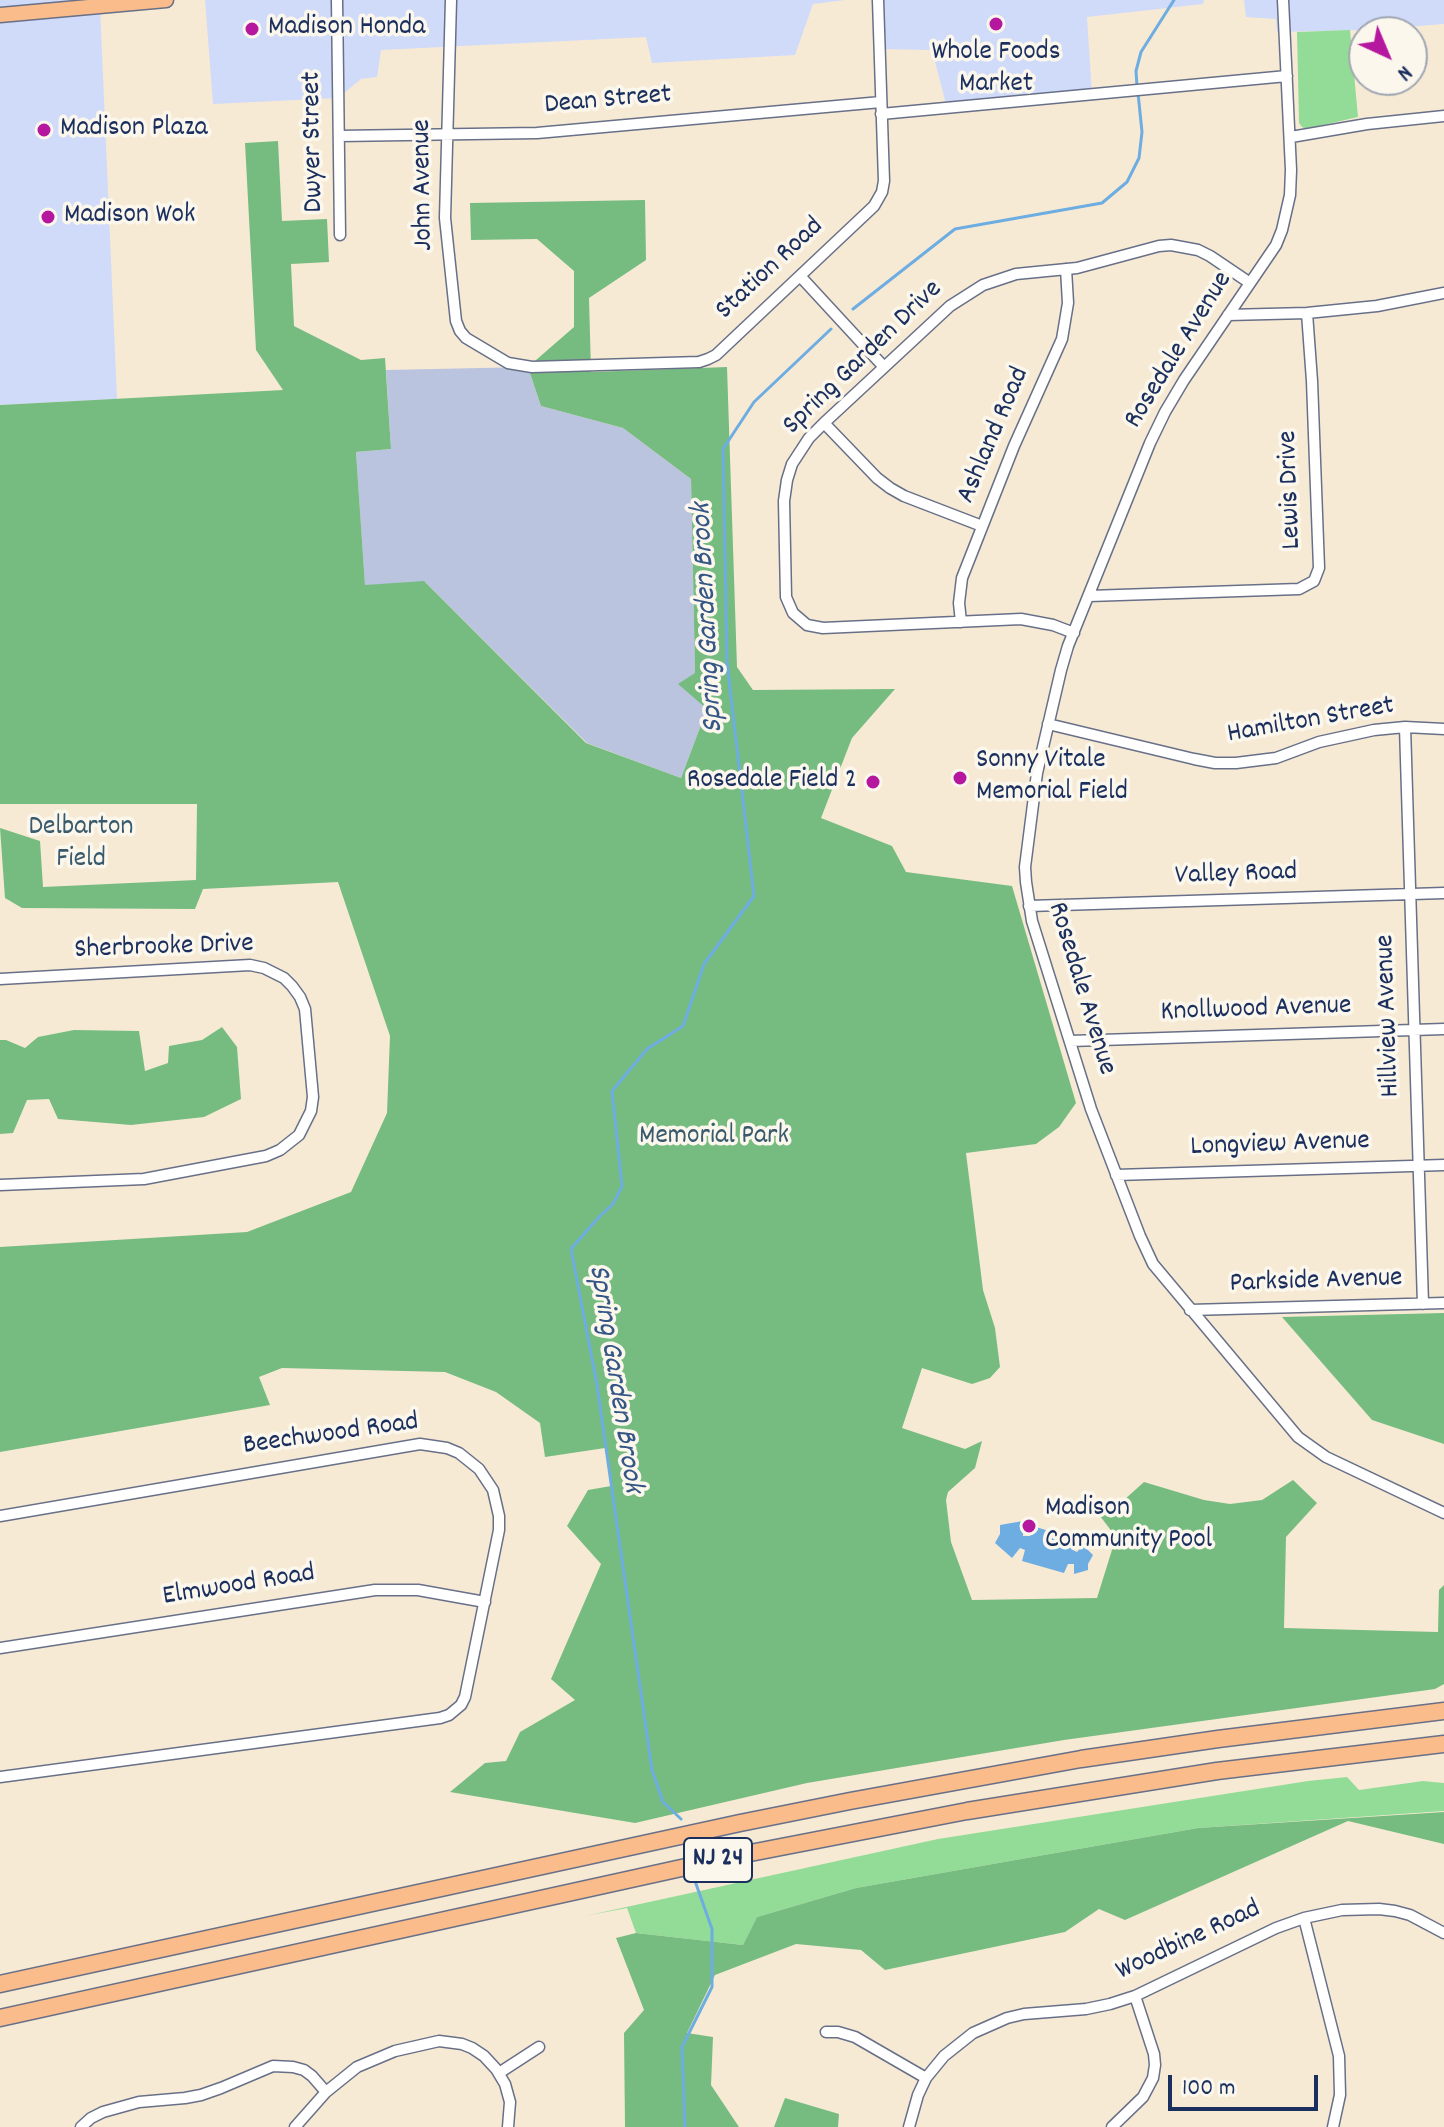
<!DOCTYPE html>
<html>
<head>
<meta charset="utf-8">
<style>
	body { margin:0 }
	#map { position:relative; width:1444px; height:2127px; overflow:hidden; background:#f7ead5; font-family:Dekko,sans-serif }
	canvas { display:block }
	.north { position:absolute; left:1348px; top:16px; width:80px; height:80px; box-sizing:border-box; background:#fbf7ec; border:2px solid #a1a7b3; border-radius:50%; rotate:136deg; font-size:22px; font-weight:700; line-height:32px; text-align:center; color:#1b2f5e }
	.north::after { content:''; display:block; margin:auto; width:28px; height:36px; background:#b5179e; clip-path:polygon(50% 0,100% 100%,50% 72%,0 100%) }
	.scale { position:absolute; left:1168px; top:2075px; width:150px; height:36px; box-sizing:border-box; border:4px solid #1b2f5e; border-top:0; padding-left:10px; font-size:24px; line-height:28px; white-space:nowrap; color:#1b2f5e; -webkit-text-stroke:6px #fbf7ec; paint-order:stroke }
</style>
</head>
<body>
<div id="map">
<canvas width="1444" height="2127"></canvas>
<div class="north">N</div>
<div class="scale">100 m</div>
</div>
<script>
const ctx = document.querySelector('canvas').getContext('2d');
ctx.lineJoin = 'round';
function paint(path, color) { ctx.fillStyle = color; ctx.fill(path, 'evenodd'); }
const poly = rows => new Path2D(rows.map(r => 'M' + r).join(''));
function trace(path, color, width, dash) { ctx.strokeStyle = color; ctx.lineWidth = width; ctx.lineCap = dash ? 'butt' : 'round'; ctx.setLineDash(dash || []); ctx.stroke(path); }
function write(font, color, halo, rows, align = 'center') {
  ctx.font = font + ' Dekko,sans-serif'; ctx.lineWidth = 7; ctx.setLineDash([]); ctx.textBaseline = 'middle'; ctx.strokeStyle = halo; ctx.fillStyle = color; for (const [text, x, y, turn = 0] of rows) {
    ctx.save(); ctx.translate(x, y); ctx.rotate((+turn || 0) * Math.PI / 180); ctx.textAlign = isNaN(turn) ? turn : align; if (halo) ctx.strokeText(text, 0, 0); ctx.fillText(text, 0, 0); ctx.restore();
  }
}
paint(poly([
	[0,0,168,0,100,6,117,399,0,405],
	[205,0,845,0,813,4,795,55,652,63,646,37,381,50,377,77,361,79,338,98,213,104],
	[878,0,1204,0,1203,4,1087,17,1092,95,947,108,932,50,880,49],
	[1244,0,1444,0,1444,24,1365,30,1277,32,1276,19,1246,17]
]), '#d0daf9');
paint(poly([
	[528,367,541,406,623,428,691,479,695,673,707,709,681,778,587,743,425,582,365,586,356,452,391,449,386,370]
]), '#bac4de');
paint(poly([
	[1350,30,1358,117,1306,129,1302,127,1299,123,1297,32],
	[1347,1777,1359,1790,1423,1781,1444,1783,1444,1811,1198,1828,856,1888,757,1917,743,1945,636,1933,627,1908,585,1916,938,1839,1308,1781]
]), '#93dc97');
paint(poly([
	[278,141,282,221,327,219,329,262,291,264,294,326,361,360,385,358,391,449,356,452,365,585,424,581,586,743,681,778,707,709,678,684,695,673,691,479,623,428,541,406,528,367,574,327,574,271,537,239,471,240,470,203,645,200,646,260,589,298,591,372,727,367,737,667,753,690,895,689,852,738,821,818,892,846,906,872,1012,886,1076,1103,1059,1127,1036,1144,966,1153,983,1290,995,1328,1000,1367,990,1378,972,1384,922,1368,902,1428,965,1449,982,1441,975,1468,948,1492,946,1500,951,1542,972,1600,1097,1598,1116,1537,1100,1516,1125,1499,1144,1482,1204,1500,1230,1504,1262,1500,1293,1480,1317,1503,1286,1537,1284,1628,1438,1632,1439,1590,1444,1585,1444,1684,1435,1689,1064,1740,807,1783,635,1823,450,1792,485,1763,506,1761,520,1732,575,1700,551,1679,601,1564,567,1526,588,1490,611,1486,605,1448,545,1457,540,1423,496,1392,445,1372,282,1368,259,1377,270,1405,0,1452,0,1247,247,1232,351,1192,387,1113,390,1036,338,882,203,889,195,909,22,908,5,898,0,828,40,841,43,887,196,880,197,804,0,804,0,405,283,390,256,350,245,143],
	[222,1027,237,1047,241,1099,204,1117,131,1125,58,1119,49,1099,27,1100,13,1133,0,1134,0,1040,6,1040,25,1048,38,1037,74,1030,139,1031,145,1071,168,1063,169,1046,202,1040],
	[1444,1313,1444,1444,1372,1420,1282,1317],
	[1444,1812,1444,1844,1348,1821,1125,1920,1099,1909,1065,1932,885,1970,861,1950,796,1944,715,1975,687,2033,713,2037,711,2085,739,2127,625,2127,624,2033,644,2010,616,1938,636,1933,743,1945,757,1917,856,1888,1198,1828],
	[785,2098,839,2114,838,2127,774,2127]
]), '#76bc80');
paint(poly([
	[1023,1521,1023,1536,1030,1536,1033,1526,1074,1539,1071,1549,1077,1552,1083,1545,1093,1555,1088,1564,1088,1570,1074,1574,1074,1564,1068,1564,1064,1573,1022,1561,1025,1550,1020,1548,1012,1558,995,1543,1000,1534,1000,1525]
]), '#6eade1');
trace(poly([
	[1137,86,1136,71,1141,52,1174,0],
	[853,309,955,229,1102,203,1127,182,1139,158,1142,132,1138,93],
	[681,1819,663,1802,652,1770,597,1385,571,1249,598,1218,613,1204,622,1186,612,1091,647,1049,683,1026,704,964,754,896,727,662,723,449,754,402,831,329],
	[685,2127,682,2047,712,1987,712,1929,695,1881]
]), '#6eade1', 3);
const minor = poly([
	[337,0,340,235],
	[451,0,445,218,456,321,460,331,466,338,508,363,532,367,699,362,708,359,716,355,874,206,882,192,884,181,878,0],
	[1283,0,1291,170,1290,195,1282,230,1276,245,1184,380,1165,412,1150,443,1068,646,1061,670,1037,773,1025,867,1026,882,1032,921,1091,1109,1140,1236,1153,1264,1298,1437,1326,1457,1444,1513],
	[881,114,1287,76],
	[339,136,537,133,881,102],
	[1291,137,1367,124,1444,116],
	[800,276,884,367],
	[1228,315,1307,313,1377,306,1444,293],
	[824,423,877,478,890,488,904,496,982,526],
	[1089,596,1299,589,1314,581,1319,568,1312,381,1307,313],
	[961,622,959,603,962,578,1014,446,1062,339,1068,303,1066,269],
	[1074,633,1053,625,1021,619,823,628,807,625,793,613,786,597,784,501,787,480,792,464,809,438,824,423,950,306,983,285,1016,274,1077,268,1159,246,1171,245,1198,250,1210,256,1250,283],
	[1048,724,1194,759,1215,763,1236,763,1276,758,1319,742,1374,730,1405,727,1444,729],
	[1405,727,1423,1304],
	[1029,906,1444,893],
	[0,979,250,965,264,968,284,978,292,986,300,997,305,1009,313,1097,311,1111,299,1135,280,1150,266,1156,144,1179,0,1185],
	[1070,1041,1444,1029],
	[1116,1175,1444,1165],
	[1190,1310,1444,1303],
	[0,1516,420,1444,447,1448,459,1453,479,1469,493,1490,499,1516,499,1530,465,1697,461,1705,449,1715,440,1718,0,1777],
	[0,1648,375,1590,418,1590,485,1602],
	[1304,1918,1339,2056,1340,2095,1333,2127],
	[826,2032,838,2032,855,2037,926,2078],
	[499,2073,539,2047],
	[81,2127,91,2118,103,2112,139,2102,185,2098,201,2095,221,2088,273,2066,293,2067,304,2070,312,2076,326,2092],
	[295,2127,326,2092,357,2067,395,2051,439,2041,462,2044,472,2048,484,2056,496,2069,505,2084,510,2102,508,2127],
	[909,2127,918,2095,926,2078,944,2056,973,2033,1007,2018,1024,2014,1086,2009,1110,2004,1135,1996,1276,1928,1304,1918,1342,1910,1379,1909,1395,1911,1410,1915,1444,1933],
	[1112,2127,1143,2097,1153,2078,1155,2065,1154,2054,1135,1996]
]);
const major = poly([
	[0,15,166,0]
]);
const highway = poly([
	[0,1984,740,1823,850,1801,1081,1759,1218,1739,1444,1711],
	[0,2018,745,1854,967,1811,1217,1771,1444,1744]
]);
trace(minor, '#687088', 13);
trace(major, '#687088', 17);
trace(highway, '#687088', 19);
trace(minor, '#fff', 10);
trace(major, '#f9bc8a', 14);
trace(highway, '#f9bc8a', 16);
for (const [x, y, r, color] of [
	[996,24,8,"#b5179e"],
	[252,29,8,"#b5179e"],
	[44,130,8,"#b5179e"],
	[48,217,8,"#b5179e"],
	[960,778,8,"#b5179e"],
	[873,782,8,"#b5179e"],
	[1029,1526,8,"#b5179e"]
]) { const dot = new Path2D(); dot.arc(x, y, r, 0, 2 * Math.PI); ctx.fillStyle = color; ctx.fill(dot); trace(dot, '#fbf7ec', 3); }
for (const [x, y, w] of [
	[718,1860,68]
]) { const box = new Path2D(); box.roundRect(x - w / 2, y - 22, w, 44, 6); ctx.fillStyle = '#fbf7ec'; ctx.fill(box); trace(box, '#1b2f5e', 2); }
write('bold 26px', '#1b2f5e', null, [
	["NJ 24",718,1860]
]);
write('28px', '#1b2f5e', '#fbf7ec', [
	["Madison Honda",268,29],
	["Whole Foods",996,54,"center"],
	["Market",996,86,"center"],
	["Madison Plaza",60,130],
	["Madison Wok",64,217],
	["Sonny Vitale",976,762],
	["Memorial Field",976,794],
	["Rosedale Field 2",857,782,"right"],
	["Madison",1045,1510],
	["Community Pool",1045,1542]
], 'left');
write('28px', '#1b2f5e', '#fbf7ec', [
	["Dean Street",608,102,-5],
	["Dwyer Street",315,142,-91],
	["John Avenue",425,185,-91],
	["Station Road",771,270,-43],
	["Rosedale Avenue",1180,351,-58],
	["Spring Garden Drive",864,359,-44],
	["Ashland Road",995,436,-67],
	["Lewis Drive",1292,490,-92],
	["Hamilton Street",1311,722,-10],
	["Valley Road",1236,876,-2],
	["Sherbrooke Drive",164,949,-2],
	["Rosedale Avenue",1080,989,73],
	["Knollwood Avenue",1256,1011,-2],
	["Hillview Avenue",1390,1016,-92],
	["Longview Avenue",1280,1146,-2],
	["Parkside Avenue",1316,1283,-2],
	["Beechwood Road",331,1436,-8],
	["Elmwood Road",239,1587,-9],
	["Woodbine Road",1189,1942,-25]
]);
write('28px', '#395a6c', '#fbf7ec', [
	["Delbarton",81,829],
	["Field",81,861],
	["Memorial Park",714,1138]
]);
write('italic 30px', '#345585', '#fbf7ec', [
	["Spring Garden Brook",710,618,-93],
	["Spring Garden Brook",613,1379,81]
]);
</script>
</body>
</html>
